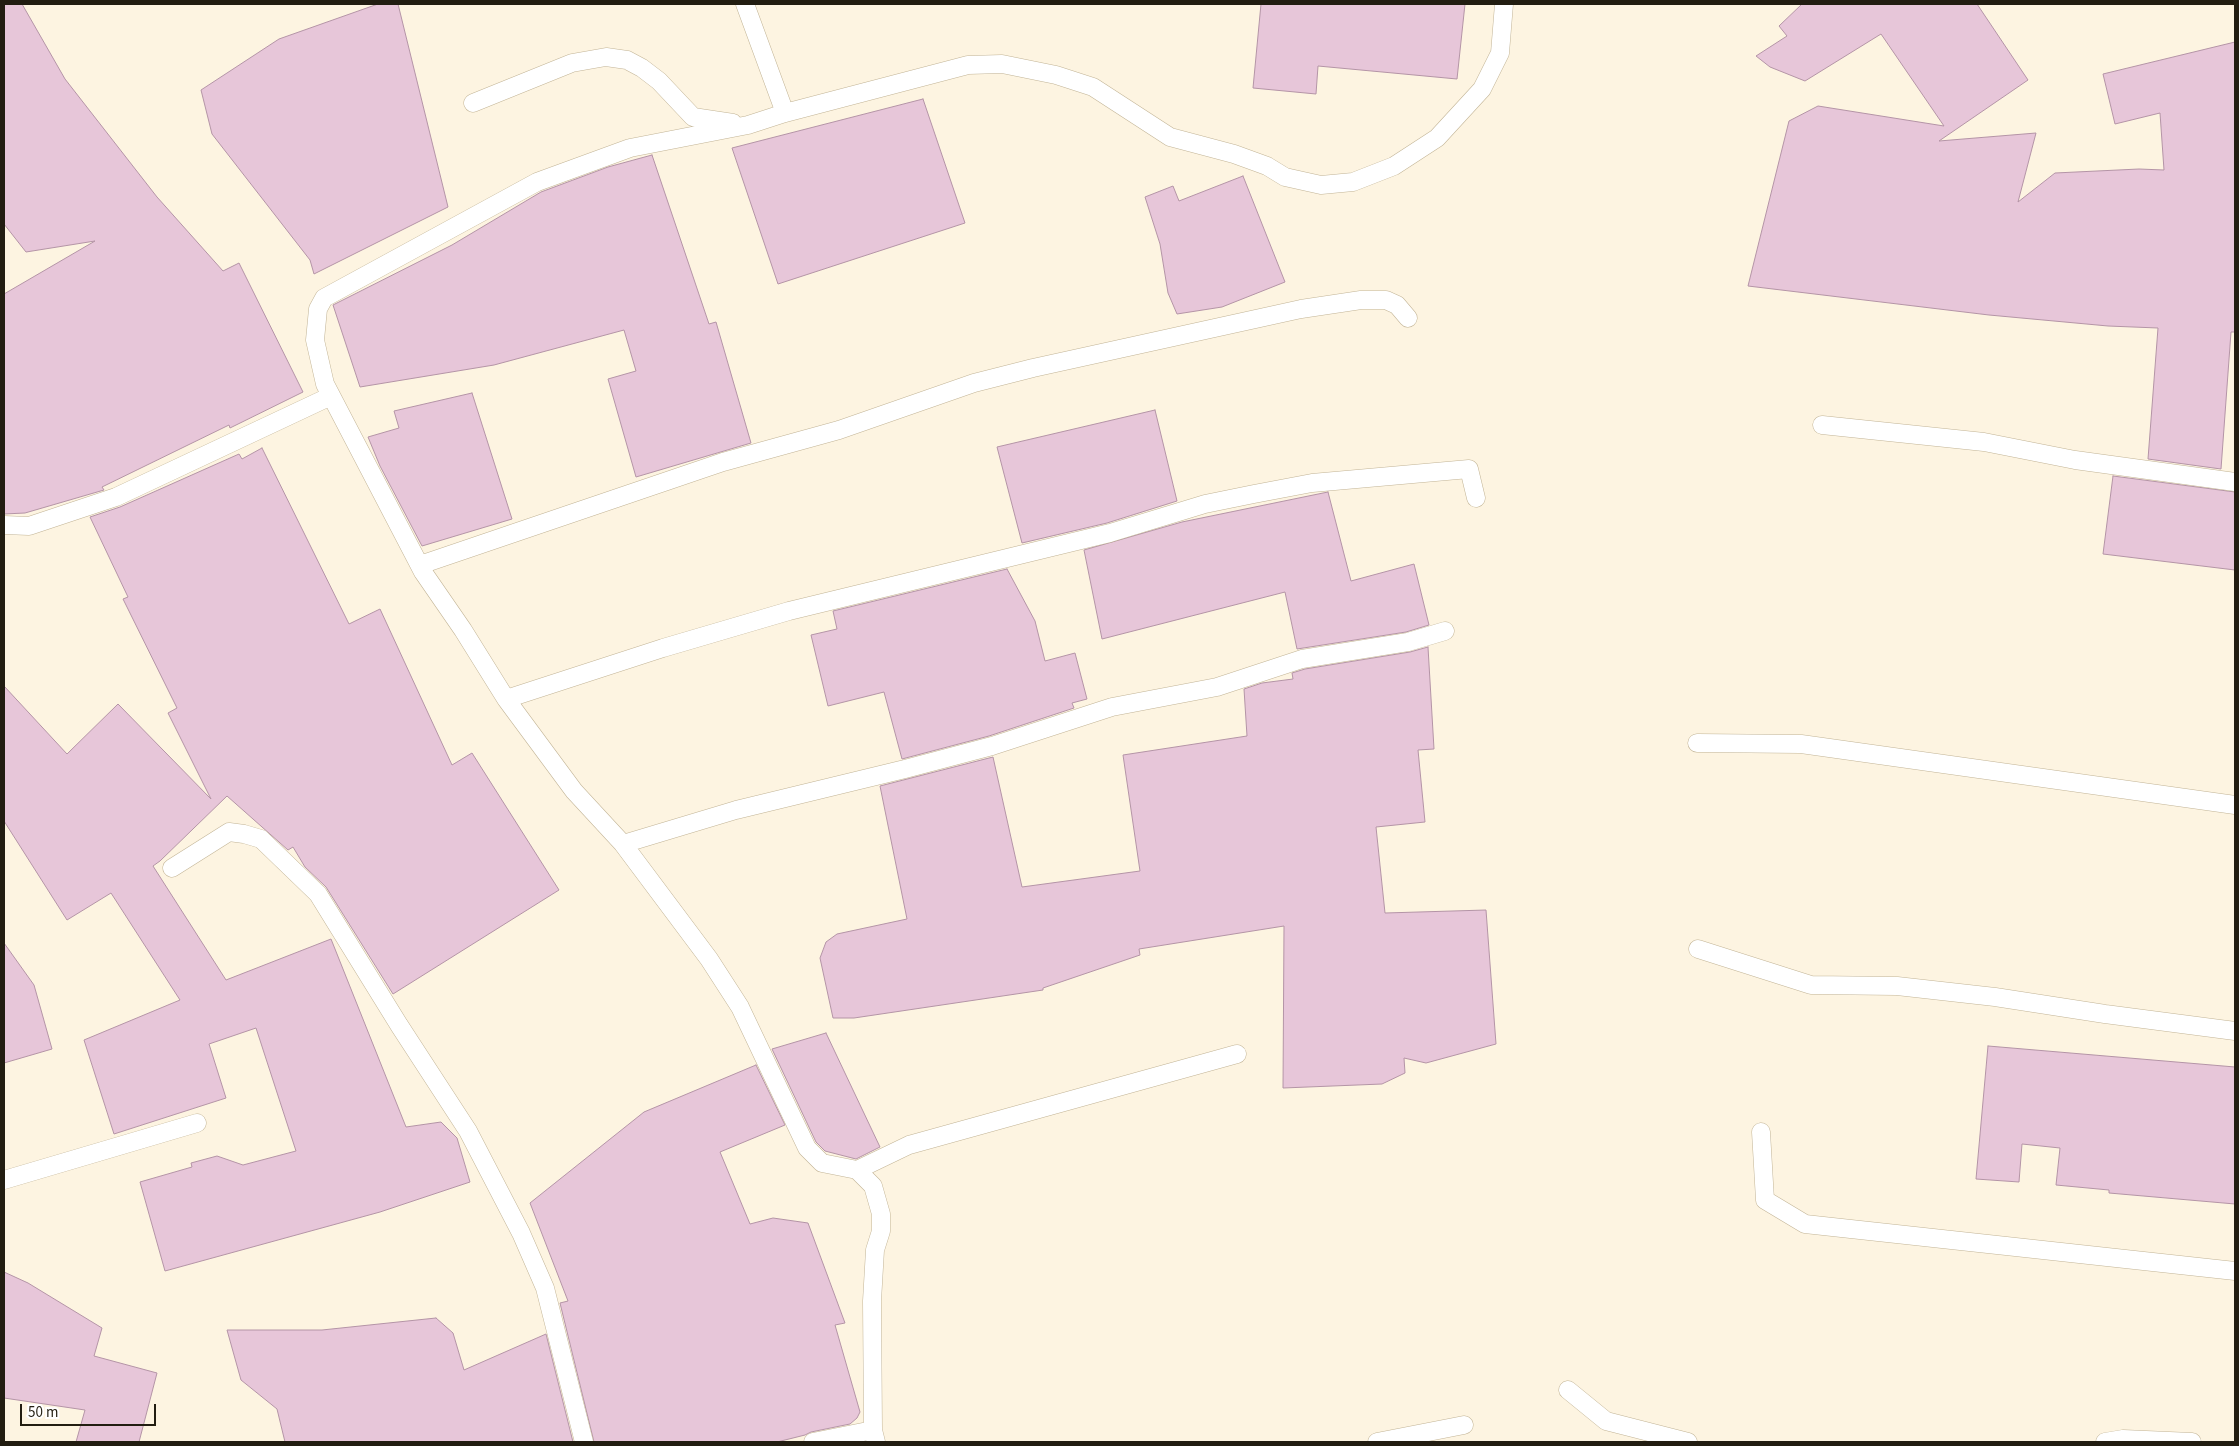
<!DOCTYPE html>
<html>
<head>
<meta charset="utf-8">
<style>
	body { margin:0 }
	#map { position:relative; width:2239px; height:1446px; overflow:hidden; background:#fdf4e1; font-family:"Source Sans 3",sans-serif }
	canvas { display:block }
	.frame { position:absolute; inset:0; border:5px solid #221d11; pointer-events:none }
	.scale { position:absolute; left:20px; top:1404px; width:136px; height:22px; box-sizing:border-box; border:2px solid #221d11; border-top:0; padding-left:6px; font-size:15px; line-height:18px; white-space:nowrap; color:#221d11; -webkit-text-stroke:4px #fff; paint-order:stroke }
</style>
</head>
<body>
<div id="map">
<canvas width="2239" height="1446"></canvas>
<div class="frame"></div>
<div class="scale">50 m</div>
</div>
<script>
const ctx = document.querySelector('canvas').getContext('2d');
ctx.lineJoin = 'round';
function paint(path, color) { ctx.fillStyle = color; ctx.fill(path, 'evenodd'); }
const poly = rows => new Path2D(rows.map(r => 'M' + r).join(''));
function trace(path, color, width, dash) { ctx.strokeStyle = color; ctx.lineWidth = width; ctx.lineCap = dash ? 'butt' : 'round'; ctx.setLineDash(dash || []); ctx.stroke(path); }
const building = poly([
	[4,4,22,4,65,79,157,197,223,271,239,263,303,392,230,428,229,425,102,487,104,490,25,513,4,514,4,294,95,241,26,252,4,224,4,4],
	[378,4,398,4,448,207,314,274,310,260,212,134,201,90,279,39,378,4],
	[1261,4,1465,4,1457,79,1318,66,1316,94,1253,88,1261,4],
	[1802,4,1977,4,2028,80,1939,141,2036,133,2018,202,2055,173,2139,169,2164,170,2160,113,2115,124,2103,74,2235,42,2235,332,2231,332,2221,469,2148,459,2158,328,2108,326,1989,315,1748,286,1789,121,1818,106,1944,126,1881,34,1805,81,1770,67,1756,56,1787,36,1779,26,1802,4],
	[923,99,965,223,778,284,732,148,923,99],
	[652,155,709,324,716,322,751,443,636,477,608,379,636,371,624,330,494,365,360,387,333,305,452,245,541,192,608,167,652,155],
	[1243,176,1285,282,1222,307,1177,314,1168,293,1160,244,1145,197,1173,186,1179,201,1243,176],
	[472,393,512,519,422,546,380,466,368,437,399,428,394,411,472,393],
	[1155,410,1177,501,1107,523,1022,543,997,447,1155,410],
	[262,448,349,624,380,609,452,765,472,753,559,890,393,994,326,887,305,867,293,847,288,850,227,796,160,861,153,866,226,980,331,939,406,1127,441,1122,457,1138,470,1182,380,1212,165,1271,140,1182,192,1167,191,1163,217,1156,243,1165,296,1151,256,1028,209,1044,226,1098,114,1134,84,1040,180,1000,111,893,67,920,4,821,4,686,67,754,118,704,211,799,168,713,177,708,123,599,128,597,90,517,120,507,239,454,242,459,262,448],
	[2113,476,2235,492,2235,570,2103,554,2113,476],
	[1328,492,1351,581,1414,564,1429,625,1406,632,1297,649,1285,592,1102,639,1084,550,1182,522,1328,492],
	[1007,569,1035,621,1045,661,1075,653,1087,699,1072,703,1074,708,989,736,902,759,884,692,828,706,811,635,837,629,833,611,1007,569],
	[1428,647,1434,749,1418,750,1425,822,1376,827,1385,913,1486,910,1496,1044,1426,1063,1404,1058,1405,1073,1382,1084,1283,1088,1284,926,1139,949,1140,955,1043,988,1043,990,854,1018,833,1018,820,958,826,942,837,934,907,919,880,786,993,757,1022,887,1140,871,1123,755,1247,736,1244,689,1262,683,1293,679,1292,673,1305,669,1410,652,1428,647],
	[4,943,34,985,52,1049,4,1063,4,943],
	[826,1033,880,1147,856,1159,825,1151,816,1142,772,1049,826,1033],
	[1988,1046,2235,1067,2235,1204,2109,1193,2109,1190,2056,1185,2060,1148,2022,1144,2019,1182,1976,1179,1988,1046],
	[756,1065,785,1125,720,1152,750,1224,773,1218,808,1223,845,1323,835,1325,860,1412,857,1418,850,1424,811,1432,805,1435,777,1442,594,1442,560,1303,568,1301,530,1203,644,1112,756,1065],
	[4,1272,28,1283,102,1328,94,1356,157,1373,139,1442,76,1442,85,1410,4,1398,4,1272],
	[436,1318,453,1333,464,1370,546,1334,573,1442,285,1442,277,1409,241,1380,227,1330,322,1330,436,1318]
]);
paint(building, '#e7c6d9');
trace(building, '#b494a6', 1);
const minor = poly([
	[745,4,785,113],
	[473,103,572,63,606,57,627,60,642,68,659,81,693,117,733,123],
	[1822,425,1984,442,2075,460,2235,482],
	[4,525,29,526,116,497,331,396],
	[420,565,723,462,839,430,974,383,1033,368,1301,309,1361,300,1386,300,1397,305,1408,318],
	[506,699,663,648,789,611,1110,533,1205,504,1254,494,1312,483,1469,469,1476,498],
	[1697,743,1801,744,2235,805],
	[623,844,736,810,905,769,992,746,1112,707,1217,687,1302,659,1408,642,1445,631],
	[172,868,229,832,244,834,261,839,318,894,399,1025,468,1131,521,1233,545,1288,584,1442],
	[1698,949,1811,985,1897,986,1995,997,2105,1014,2235,1031],
	[1761,1132,1765,1200,1805,1224,2235,1271],
	[857,1170,909,1145,1237,1054],
	[4,1180,197,1123],
	[1568,1390,1606,1421,1688,1442],
	[813,1442,873,1430],
	[876,1442,873,1430,872,1301,875,1250,881,1231,881,1214,873,1186,857,1170,822,1163,807,1148,740,1007,709,959,623,844,574,791,506,699,463,630,423,572,325,384,315,340,318,309,324,298,537,182,630,148,748,125,785,113,968,65,1002,64,1056,75,1093,87,1170,137,1234,154,1267,166,1285,177,1321,185,1353,182,1394,166,1437,138,1482,89,1500,53,1504,4],
	[1377,1442,1464,1425],
	[2105,1442,2123,1439,2192,1442]
]);
trace(minor, '#c2b496', 19);
trace(minor, '#fff', 18);
</script>
</body>
</html>
